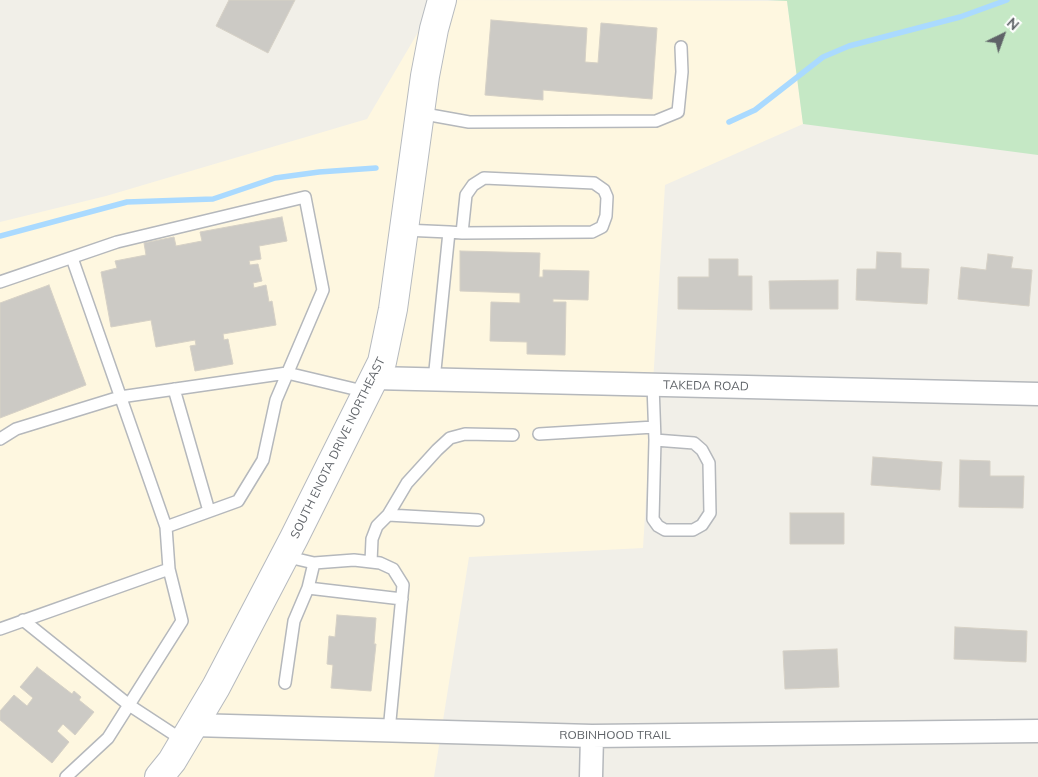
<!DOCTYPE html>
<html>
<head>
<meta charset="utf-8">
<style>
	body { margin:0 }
	#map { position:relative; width:1038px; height:777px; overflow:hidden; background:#f1efe8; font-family:Mulish,sans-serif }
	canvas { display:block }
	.north { position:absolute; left:978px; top:10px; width:50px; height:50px; -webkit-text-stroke:4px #fff; paint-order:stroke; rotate:42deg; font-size:14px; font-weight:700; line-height:20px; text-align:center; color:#5f6368 }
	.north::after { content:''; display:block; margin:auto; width:18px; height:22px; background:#5f6368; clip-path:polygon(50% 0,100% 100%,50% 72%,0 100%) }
</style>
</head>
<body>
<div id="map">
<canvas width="1038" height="777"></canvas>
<div class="north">N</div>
</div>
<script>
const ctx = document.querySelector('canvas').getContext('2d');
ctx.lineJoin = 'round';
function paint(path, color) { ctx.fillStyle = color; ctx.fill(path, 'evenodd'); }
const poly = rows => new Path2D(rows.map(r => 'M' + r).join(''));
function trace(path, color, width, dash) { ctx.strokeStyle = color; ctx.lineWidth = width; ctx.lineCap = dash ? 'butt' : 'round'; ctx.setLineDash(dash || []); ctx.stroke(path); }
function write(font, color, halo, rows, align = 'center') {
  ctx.font = font + ' Mulish,sans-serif'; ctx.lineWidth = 4; ctx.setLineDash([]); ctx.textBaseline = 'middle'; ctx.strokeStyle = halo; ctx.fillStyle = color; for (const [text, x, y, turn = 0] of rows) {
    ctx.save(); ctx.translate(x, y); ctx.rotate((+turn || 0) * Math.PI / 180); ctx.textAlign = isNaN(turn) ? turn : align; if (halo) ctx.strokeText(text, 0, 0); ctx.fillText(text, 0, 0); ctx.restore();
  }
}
paint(poly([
	[437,0,787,1,803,124,665,185,643,548,469,557,434,777,0,777,0,222,106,196,367,119]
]), '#fef7e0');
paint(poly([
	[767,0,1038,0,1038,155,803,124,787,1]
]), '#c5e8c5');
trace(poly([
	[729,122,755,110,823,57,849,46,960,17,1007,0],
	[0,236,127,202,213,199,275,178,319,172,376,168]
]), '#aadaff', 5.5);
const building = poly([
	[229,0,295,0,268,53,216,26,229,0],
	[491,20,587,28,585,62,598,63,601,23,657,28,652,99,543,90,543,100,485,95,491,20],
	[282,217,287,241,259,246,261,259,249,261,250,265,258,264,262,281,253,283,254,288,266,285,269,302,272,301,276,325,223,334,224,340,228,339,233,364,195,371,190,346,196,345,195,340,156,347,151,320,111,327,101,272,117,268,115,261,146,255,144,243,174,237,176,246,202,241,200,232,282,217],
	[460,251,540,253,539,277,543,277,543,270,589,271,588,300,553,299,553,302,566,302,565,355,527,354,527,342,490,341,491,302,520,303,520,293,460,291,460,251],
	[877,252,901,253,901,268,929,269,927,304,856,300,857,269,876,269,877,252],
	[988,254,1013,257,1011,268,1032,270,1029,306,958,299,961,267,986,270,988,254],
	[709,259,738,259,738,276,752,276,752,310,678,309,678,277,709,277,709,259],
	[838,280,838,309,770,309,769,281,838,280],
	[49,285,86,385,0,418,0,303,49,285],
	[873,457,942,462,940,490,871,485,873,457],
	[960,460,990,461,990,476,1024,476,1023,508,959,507,960,460],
	[790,513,844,513,844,544,790,544,790,513],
	[337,615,376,618,374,644,376,644,371,691,331,688,333,665,327,664,329,636,335,637,337,615],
	[955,627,1027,631,1026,662,954,659,955,627],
	[837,649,839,687,785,689,783,651,837,649],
	[37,667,72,694,74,691,81,697,79,700,94,712,75,735,63,724,57,731,69,742,52,763,0,720,0,711,14,695,27,706,33,698,20,687,37,667]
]);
paint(building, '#cccac5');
trace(building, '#d6d1c6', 1);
const service = poly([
	[419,113,469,122,656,121,678,112,682,72,681,47],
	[404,230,449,232,434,380],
	[449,232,462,233,592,232,602,227,606,216,607,197,604,190,594,183,484,178,473,185,466,195,462,233],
	[72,258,166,527],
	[0,282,117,242,305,197,323,290,276,400,263,460,238,501,166,527,169,569,182,621,108,738,66,777],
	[653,385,655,440,653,519,658,526,665,530,693,530,702,525,710,513,709,463,702,450,694,443,655,440],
	[174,389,209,511],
	[539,434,654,427],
	[0,439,16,429,120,397,287,373,367,392],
	[478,520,388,515,407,483,437,450,450,438,465,434,513,435],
	[284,556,314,563,354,560,380,563,393,569,403,585,389,731],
	[371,562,372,539,377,526,388,515],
	[308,588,402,599],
	[23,620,129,705,184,741],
	[0,629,169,569],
	[285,683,294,621,308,588,314,563]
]);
const minor = poly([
	[374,378,1038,394],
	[193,725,592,736,1038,731],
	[591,777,592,736]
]);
const secondary = poly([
	[159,777,172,761,216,687,294,538,382,362,393,309,425,76,434,29,442,0]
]);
trace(service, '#b5b8bc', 14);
trace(minor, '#b5b8bc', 25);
trace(secondary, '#b6babf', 30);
trace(service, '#fff', 11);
trace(minor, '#fff', 22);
trace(secondary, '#fff', 28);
write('12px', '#5f6368', '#fff', [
	["TAKEDA ROAD",706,386,1],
	["SOUTH ENOTA DRIVE NORTHEAST",338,448,-64],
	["ROBINHOOD TRAIL",615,735]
]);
</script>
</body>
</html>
